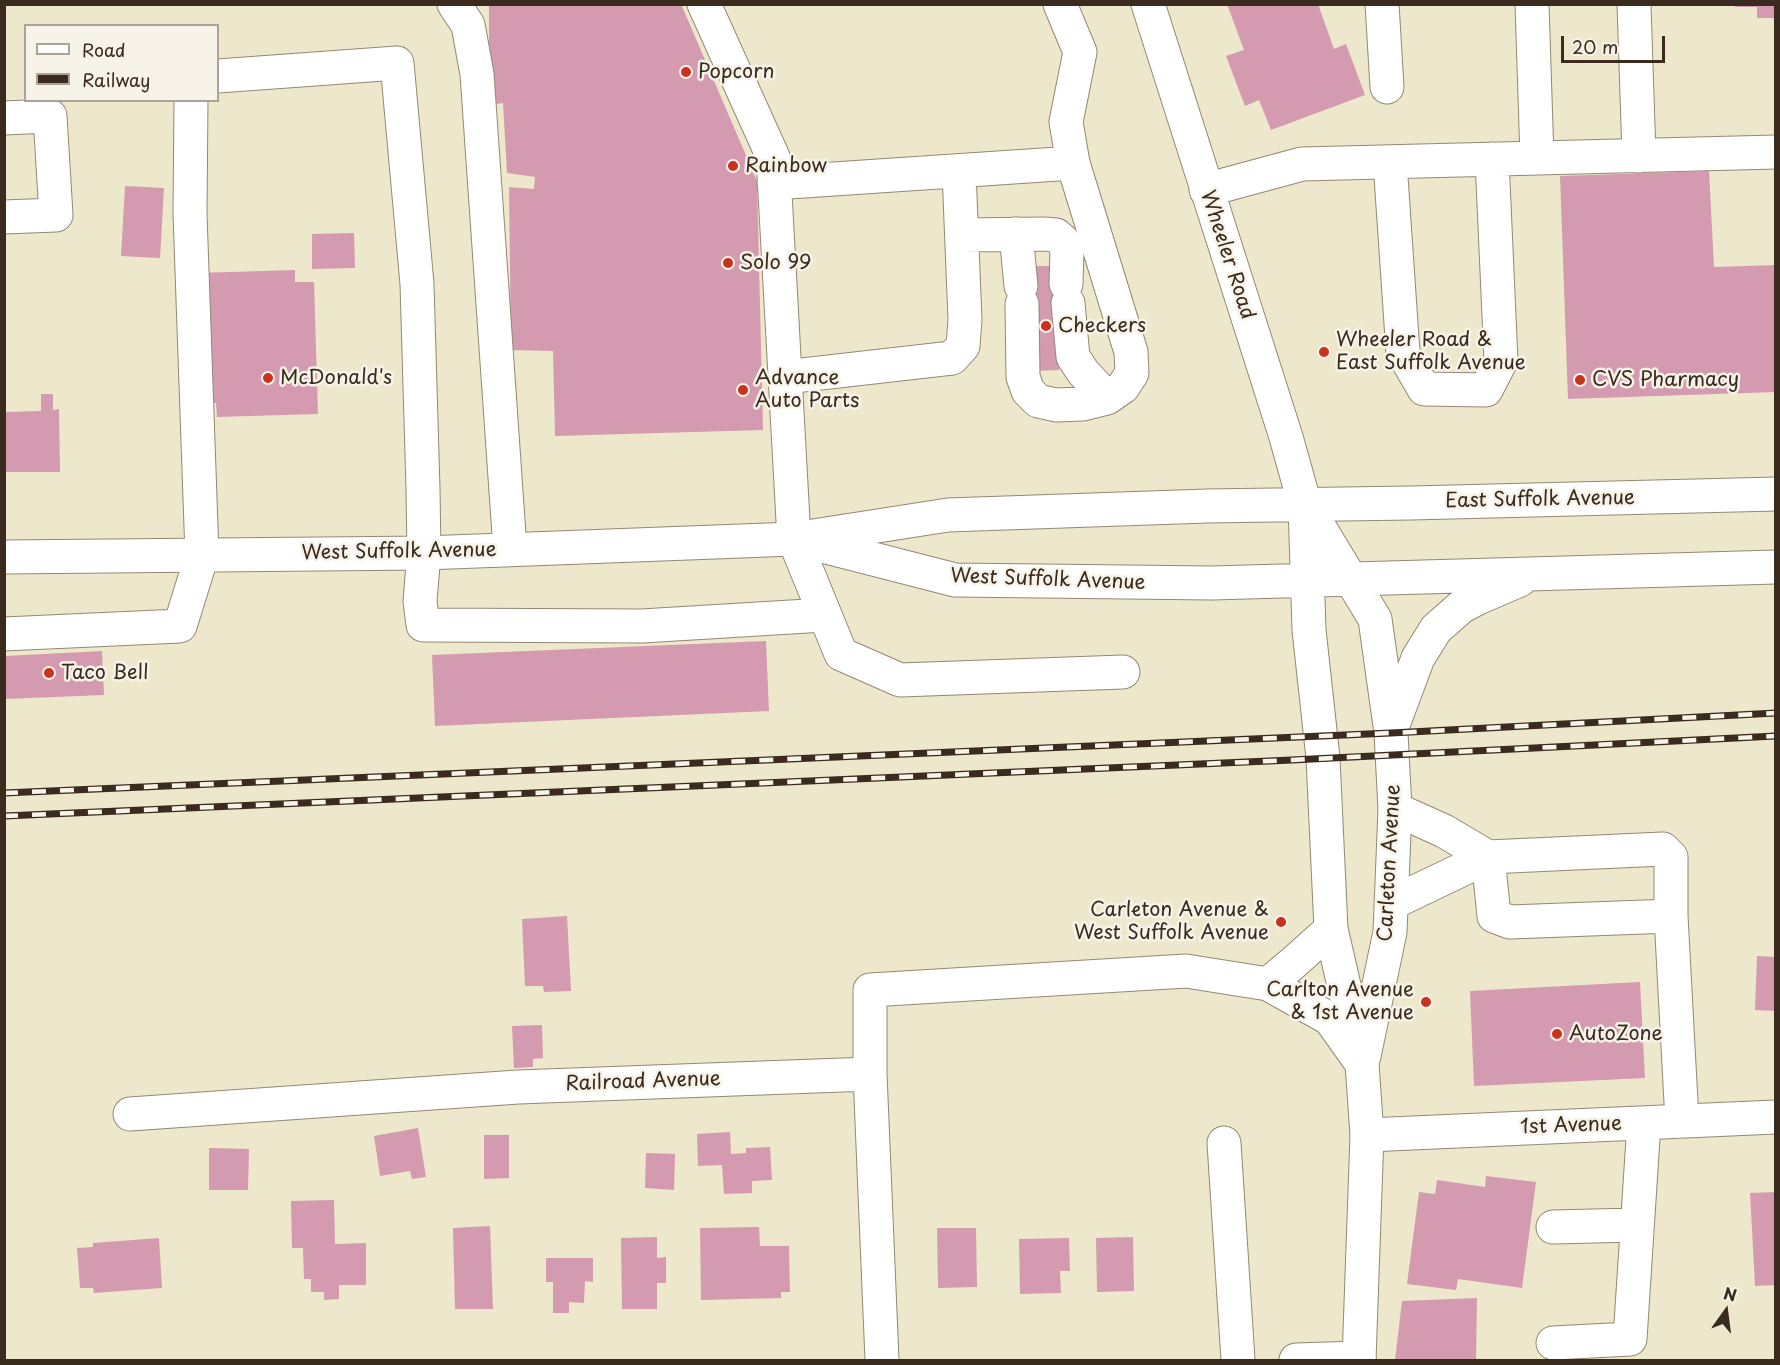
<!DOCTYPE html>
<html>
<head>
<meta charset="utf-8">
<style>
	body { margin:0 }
	#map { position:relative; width:1780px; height:1365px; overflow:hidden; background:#ede7cb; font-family:"Playpen Sans",sans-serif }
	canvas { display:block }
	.frame { position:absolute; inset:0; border:6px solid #3b2a1e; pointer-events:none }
	.legend { position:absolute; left:24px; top:24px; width:195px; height:78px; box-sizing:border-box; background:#f7f3e8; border:2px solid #aca397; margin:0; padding:8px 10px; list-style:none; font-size:18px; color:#3b2a1e }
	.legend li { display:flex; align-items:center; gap:12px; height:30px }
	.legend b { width:30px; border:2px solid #aca397 }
	.north { position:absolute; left:1696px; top:1281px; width:60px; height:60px; -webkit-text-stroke:4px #f7f3e8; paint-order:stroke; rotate:14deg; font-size:16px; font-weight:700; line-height:24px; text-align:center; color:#3b2a1e }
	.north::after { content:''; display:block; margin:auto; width:21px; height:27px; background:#3b2a1e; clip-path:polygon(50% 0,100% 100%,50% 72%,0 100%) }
	.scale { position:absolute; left:1561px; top:36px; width:104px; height:27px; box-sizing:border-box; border:3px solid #3b2a1e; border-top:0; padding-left:8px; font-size:18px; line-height:21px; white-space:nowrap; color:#3b2a1e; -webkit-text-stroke:4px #f7f3e8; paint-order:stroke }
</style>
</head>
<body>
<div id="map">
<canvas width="1780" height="1365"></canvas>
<div class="frame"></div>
<ul class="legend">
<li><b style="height:8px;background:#fff"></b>Road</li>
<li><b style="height:8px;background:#3b2a1e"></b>Railway</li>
</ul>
<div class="north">N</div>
<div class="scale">20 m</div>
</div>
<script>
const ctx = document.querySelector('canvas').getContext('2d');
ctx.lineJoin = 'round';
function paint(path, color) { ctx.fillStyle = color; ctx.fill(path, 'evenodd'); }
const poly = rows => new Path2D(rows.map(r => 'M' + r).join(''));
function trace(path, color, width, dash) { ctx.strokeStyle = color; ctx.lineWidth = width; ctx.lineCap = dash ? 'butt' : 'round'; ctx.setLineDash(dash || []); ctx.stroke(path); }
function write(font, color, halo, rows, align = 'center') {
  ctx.font = font + ' "Playpen Sans",sans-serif'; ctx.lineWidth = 5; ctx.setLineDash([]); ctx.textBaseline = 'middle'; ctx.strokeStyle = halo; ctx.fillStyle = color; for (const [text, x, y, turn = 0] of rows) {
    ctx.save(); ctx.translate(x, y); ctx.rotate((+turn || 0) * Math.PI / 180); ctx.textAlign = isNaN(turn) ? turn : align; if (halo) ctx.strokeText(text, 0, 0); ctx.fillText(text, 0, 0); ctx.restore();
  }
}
paint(poly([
	[489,4,681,4,757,181,763,430,555,436,553,351,511,350,509,187,534,189,535,177,507,173,503,103,489,105],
	[1227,4,1318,4,1334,49,1346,44,1365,95,1271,130,1259,100,1245,106,1226,56,1244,50],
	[1735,4,1776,4,1776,18,1757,18,1757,7,1735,7],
	[1709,171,1714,267,1776,265,1776,392,1568,399,1560,176],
	[125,186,164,188,160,258,121,256],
	[354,233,355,268,312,269,312,234],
	[1031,266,1055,266,1059,370,1035,371],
	[295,270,295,282,314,282,318,414,217,417,216,403,202,404,198,273],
	[41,394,53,394,53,410,59,409,60,472,4,472,4,412,41,411],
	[766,641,769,711,435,726,432,655],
	[102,651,104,695,5,699,5,656],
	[567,916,571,991,544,992,543,986,525,986,522,919],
	[1757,956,1776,957,1776,1011,1755,1010],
	[1640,982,1645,1078,1474,1086,1470,991],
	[542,1025,543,1058,533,1059,533,1067,514,1068,512,1026],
	[418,1128,426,1177,412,1179,410,1171,380,1176,374,1136],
	[730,1132,731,1154,746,1153,746,1148,770,1147,772,1180,752,1181,752,1193,724,1194,722,1165,698,1166,697,1134],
	[484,1135,509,1135,509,1178,484,1179],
	[209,1148,249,1149,248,1190,209,1190],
	[646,1153,675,1154,674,1190,645,1188],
	[1486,1176,1536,1182,1522,1288,1458,1279,1456,1290,1407,1284,1419,1192,1435,1194,1437,1180,1485,1187],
	[1776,1192,1776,1285,1755,1286,1750,1193],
	[334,1200,335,1244,366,1243,366,1285,339,1285,339,1299,324,1300,324,1292,311,1292,311,1279,304,1279,303,1248,292,1248,291,1201],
	[490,1226,493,1309,455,1309,453,1228],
	[759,1227,760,1246,789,1246,790,1292,781,1292,781,1298,701,1300,700,1228],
	[937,1228,976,1228,977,1287,938,1288],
	[657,1237,657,1258,666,1257,666,1283,657,1283,657,1309,622,1309,621,1238],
	[1133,1237,1134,1291,1097,1292,1096,1238],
	[159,1238,162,1288,94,1293,93,1288,80,1288,77,1248,93,1247,93,1243],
	[1069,1238,1070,1271,1060,1271,1061,1293,1020,1294,1019,1239],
	[546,1258,593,1258,593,1282,585,1281,584,1303,569,1302,569,1313,553,1313,553,1282,546,1282],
	[1477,1298,1476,1360,1395,1360,1402,1301]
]), '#d49bb0');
const minor = poly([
	[454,4,468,25,477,74,510,549],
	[704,4,773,157,794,539,841,654,900,680,1123,672],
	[1382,4,1387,87],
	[1532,4,1537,158],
	[1634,4,1639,156],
	[218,76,397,63,417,284,423,489,424,553,420,601,423,625,642,626,824,615],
	[4,118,50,116,56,215,4,217],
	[1390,162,1403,353,1424,389,1486,390,1501,361,1492,159],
	[774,183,1073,163,1066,122,1080,52,1060,4],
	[1206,190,1302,164,1776,152],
	[1016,234,1021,286],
	[962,235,1044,234,1056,235,1063,241,1067,251,1066,284],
	[1068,303,1073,357,1083,372,1107,398],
	[1022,304,1023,377,1028,391,1038,401,1056,405,1083,404,1107,398,1123,387,1132,373,1131,352,1073,163],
	[785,377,952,358,963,346,965,320,959,171],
	[4,634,180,626,202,555,190,214,191,100],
	[1395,809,1444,831,1488,857],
	[1488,857,1494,916,1510,922,1671,916],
	[1392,903,1488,857,1663,849,1671,857,1671,916,1682,1121],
	[1268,984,1292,964,1331,929],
	[870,1074,870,990,1186,971,1268,984,1330,1019,1362,1064],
	[130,1114,518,1087,870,1074,882,1360],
	[1367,1135,1776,1117],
	[1224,1143,1238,1360],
	[1553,1227,1636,1225],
	[1553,1343,1630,1339,1644,1123],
	[1296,1360,1359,1358]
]);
const major = poly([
	[1148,4,1286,437,1305,505,1309,630,1323,758,1331,929,1362,1064,1367,1135,1359,1360],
	[1307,507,1375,619,1391,733,1395,809,1390,932,1364,1056],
	[807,542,955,580,1212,583,1776,567],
	[4,557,424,553,794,539,948,515,1207,506,1411,503,1776,494],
	[1393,725,1418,658,1436,629,1461,607,1478,598,1520,580]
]);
trace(minor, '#948874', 35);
trace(major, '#948874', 35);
trace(minor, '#fff', 33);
trace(major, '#fff', 33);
const rail = poly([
	[4,793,1391,733,1776,713],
	[4,816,1292,760,1776,736]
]);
trace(rail, '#3b2a1e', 7);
trace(rail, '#f7f3e8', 4.5, [14]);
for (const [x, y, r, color] of [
	[686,72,6,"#c8321e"],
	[733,166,6,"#c8321e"],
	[728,263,6,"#c8321e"],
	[1046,326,6,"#c8321e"],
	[1324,352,6,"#c8321e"],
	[268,378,6,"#c8321e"],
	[1580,380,6,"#c8321e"],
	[743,390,6,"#c8321e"],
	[49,673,6,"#c8321e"],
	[1281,922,6,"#c8321e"],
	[1426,1002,6,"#c8321e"],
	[1557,1034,6,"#c8321e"]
]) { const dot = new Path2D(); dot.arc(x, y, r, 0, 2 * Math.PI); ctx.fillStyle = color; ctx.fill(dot); trace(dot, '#f7f3e8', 2); }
write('20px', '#3b2a1e', '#f7f3e8', [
	["Popcorn",698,72],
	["Rainbow",745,166],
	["Solo 99",740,263],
	["Checkers",1058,326],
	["Wheeler Road &",1336,340],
	["East Suffolk Avenue",1336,363],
	["McDonald's",280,378],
	["Advance",755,378],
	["Auto Parts",755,401],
	["CVS Pharmacy",1592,380],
	["Taco Bell",61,673],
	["Carleton Avenue &",1269,910,"right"],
	["West Suffolk Avenue",1269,933,"right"],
	["Carlton Avenue",1414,990,"right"],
	["& 1st Avenue",1414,1013,"right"],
	["AutoZone",1569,1034]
], 'left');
write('20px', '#3b2a1e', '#f7f3e8', [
	["Wheeler Road",1227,255,72],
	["East Suffolk Avenue",1540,500,-1],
	["West Suffolk Avenue",399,552,-1],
	["West Suffolk Avenue",1048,580,2],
	["Carleton Avenue",1390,863,-87],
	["Railroad Avenue",643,1082,-2],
	["1st Avenue",1571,1126,-2]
]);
</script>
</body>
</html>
